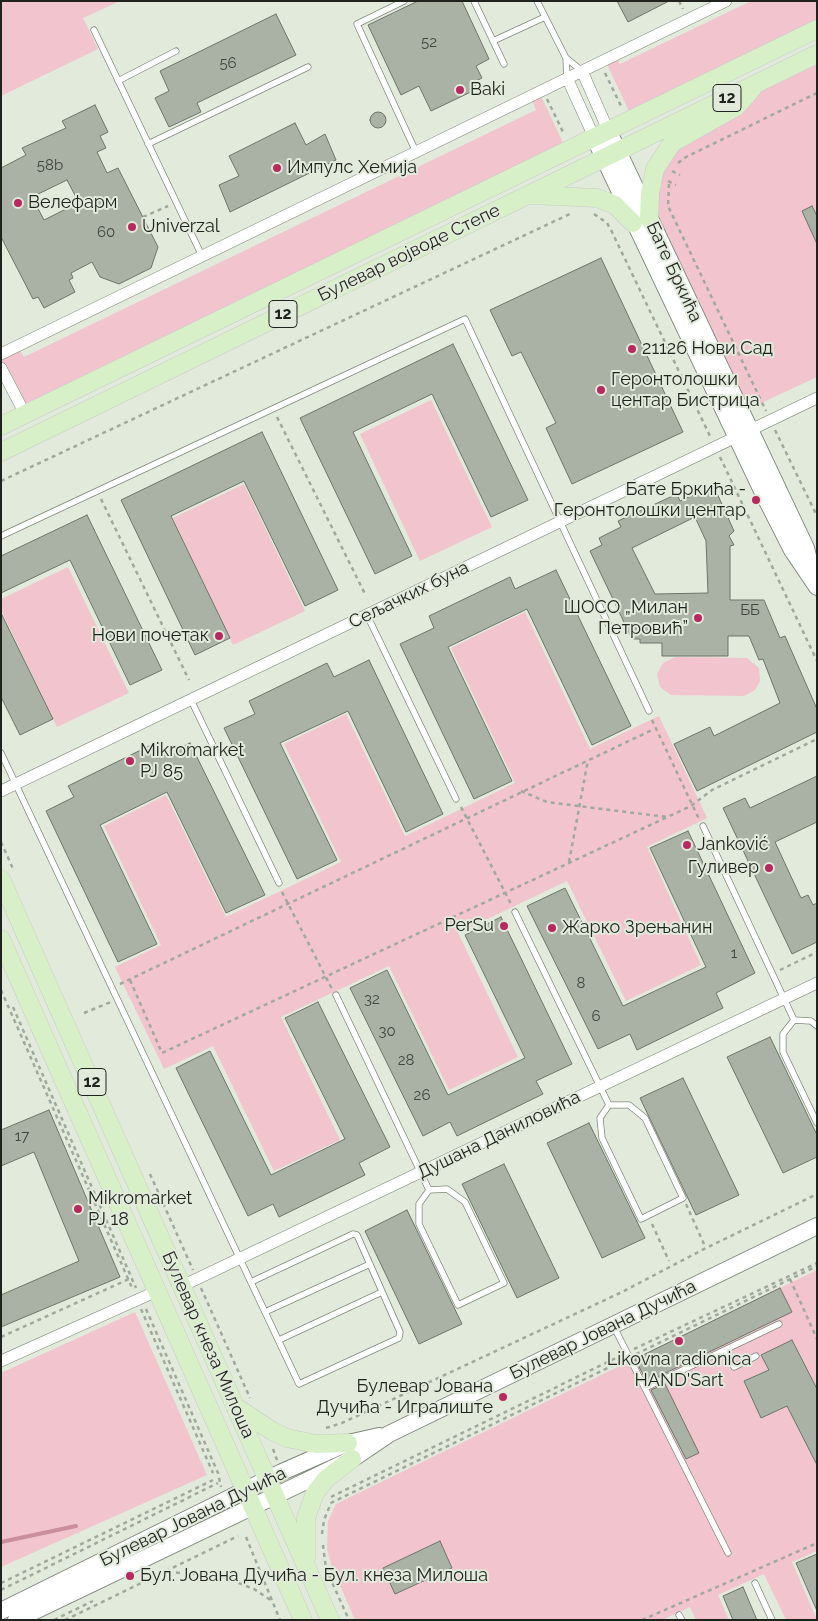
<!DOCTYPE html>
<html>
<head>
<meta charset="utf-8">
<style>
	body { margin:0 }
	#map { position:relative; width:818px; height:1621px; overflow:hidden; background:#e1eadb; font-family:Raleway,sans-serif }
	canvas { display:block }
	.frame { position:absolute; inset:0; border:2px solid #1f221d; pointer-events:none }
</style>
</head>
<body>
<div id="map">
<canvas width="818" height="1621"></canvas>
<div class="frame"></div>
</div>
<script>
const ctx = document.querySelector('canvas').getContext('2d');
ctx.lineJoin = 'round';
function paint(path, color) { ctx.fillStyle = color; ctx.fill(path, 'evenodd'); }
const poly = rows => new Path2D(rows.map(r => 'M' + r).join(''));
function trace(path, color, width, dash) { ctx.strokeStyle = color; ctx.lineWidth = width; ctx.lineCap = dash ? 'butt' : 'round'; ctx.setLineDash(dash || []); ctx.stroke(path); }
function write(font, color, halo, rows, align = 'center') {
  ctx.font = font + ' Raleway,sans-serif'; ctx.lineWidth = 4; ctx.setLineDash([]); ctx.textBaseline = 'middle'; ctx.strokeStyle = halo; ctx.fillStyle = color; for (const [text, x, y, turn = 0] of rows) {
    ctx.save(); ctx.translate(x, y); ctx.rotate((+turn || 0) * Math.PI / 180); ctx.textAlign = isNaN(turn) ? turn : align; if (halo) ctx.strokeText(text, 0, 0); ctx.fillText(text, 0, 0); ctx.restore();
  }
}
paint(poly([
	[1,1,120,1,83,18,98,49,1,96],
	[751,1,817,1,817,25,631,116,607,64,617,59,620,64],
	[817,59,817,377,744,411,653,218,654,194,667,158,763,85],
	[541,96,565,147,28,406,23,403,1,359,19,350,24,357,536,110,532,100],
	[431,400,492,527,420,561,360,434],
	[244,484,305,611,233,645,173,518],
	[68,567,129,693,57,727,1,610,1,599],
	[525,612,590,749,659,716,707,818,647,847,701,965,626,1001,567,881,458,933,518,1057,449,1090,389,966,281,1017,340,1140,274,1171,213,1046,164,1069,115,967,161,945,104,826,166,795,226,917,341,862,284,744,346,714,405,836,515,783,451,648],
	[675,657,747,658,759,668,760,681,755,690,744,696,671,695,660,687,657,674,663,663],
	[817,1270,817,1551,792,1562,817,1620,786,1620,764,1574,718,1595,729,1620,696,1620,690,1607,662,1620,355,1620,332,1567,327,1549,328,1521,336,1504],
	[135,1312,207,1475,1,1567,1,1373]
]), '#f2c4ce');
trace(poly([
	[1,1542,76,1526]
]), '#ca8e9c', 4);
const building = poly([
	[418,1,462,1,489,59,476,66,482,78,474,82,477,89,431,111,419,86,401,95,368,25,418,1],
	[617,1,669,1,628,22,617,1],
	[276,14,296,55,197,103,201,112,169,127,155,98,169,91,160,71,276,14],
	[95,105,108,132,100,136,106,148,97,152,107,173,118,168,158,247,151,268,119,284,100,277,92,262,71,273,73,278,69,280,75,292,44,308,38,297,33,299,1,237,1,168,26,155,22,148,66,128,62,121,95,105],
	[67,180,77,199,64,205,66,209,44,220,32,197,67,180],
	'370 120a8 8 0 1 1 16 0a8 8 0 1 1-16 0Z',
	[295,123,306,145,325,134,336,160,230,212,219,185,239,176,229,156,295,123],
	[812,206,817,216,817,244,802,211,812,206],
	[601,258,683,432,572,484,546,428,556,423,521,352,512,356,490,310,601,258],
	[453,344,528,500,491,517,432,394,353,432,412,556,375,574,300,418,453,344],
	[262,432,338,590,305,606,244,481,171,516,230,638,195,655,121,500,262,432],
	[704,490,706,495,716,491,734,531,729,536,734,545,730,546,730,600,764,600,780,638,785,636,817,709,817,732,697,791,674,744,710,727,714,736,780,703,763,659,759,660,749,636,728,636,728,656,662,656,662,643,640,643,640,639,632,639,590,551,602,545,599,538,621,527,618,521,677,494,680,501,704,490],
	[695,517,706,541,708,593,655,594,632,548,695,517],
	[87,515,162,670,130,685,70,560,1,593,1,556,87,515],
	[556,570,631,726,592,745,527,609,448,647,512,781,474,799,400,644,434,628,429,616,510,577,515,589,556,570],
	[1,613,53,719,20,735,1,697,1,613],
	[369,660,443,814,406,832,348,711,280,743,337,860,297,879,224,728,255,714,249,701,327,663,334,677,369,660],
	[190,743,265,895,226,913,167,792,100,825,157,944,118,962,46,811,74,797,68,786,153,744,159,758,190,743],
	[817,776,817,822,775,842,801,898,808,895,813,905,817,903,817,942,792,954,723,808,745,798,750,808,817,776],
	[688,831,755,973,716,993,723,1008,637,1050,630,1034,598,1049,527,906,565,888,623,1006,706,967,650,848,688,831],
	[501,917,572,1064,536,1081,543,1094,457,1136,450,1122,423,1136,350,988,387,970,448,1095,525,1058,465,935,501,917],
	[318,1002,390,1147,359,1163,365,1175,279,1217,273,1204,248,1216,176,1068,210,1051,271,1175,345,1139,285,1018,318,1002],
	[770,1037,817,1135,817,1157,783,1173,727,1057,770,1037],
	[683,1078,739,1195,696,1215,640,1098,683,1078],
	[49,1110,120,1277,1,1327,1,1295,79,1261,34,1152,1,1166,1,1130,49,1110],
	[589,1123,645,1238,602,1258,547,1143,589,1123],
	[504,1164,559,1278,517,1298,462,1184,504,1164],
	[407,1210,462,1324,419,1344,365,1231,407,1210],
	[780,1288,792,1312,647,1382,635,1359,780,1288],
	[792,1340,817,1389,817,1465,787,1406,761,1418,744,1381,769,1370,761,1355,792,1340],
	[665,1384,699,1453,686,1459,651,1390,665,1384],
	[440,1541,452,1568,395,1594,383,1568,440,1541],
	[817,1554,817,1611,796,1563,817,1554],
	[743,1587,757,1620,733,1620,723,1596,743,1587]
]);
paint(building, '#aab2a5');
trace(building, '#6d7569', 1);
const lane = poly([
	[404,1,357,24,416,152],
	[474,1,504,64],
	[537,1,566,58],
	[94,30,202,256],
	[493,41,545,17],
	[567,78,566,58,582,71],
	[118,81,176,51],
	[148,144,308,67],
	[1,536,465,319,649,711],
	[367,615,456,799],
	[191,700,279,883],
	[1,753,299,1384,399,1338,400,1332,357,1235,353,1234,251,1282],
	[703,826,794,1020,783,1034,783,1052,817,1123],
	[515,912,609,1105,600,1118,602,1138,641,1219,683,1198,645,1118,629,1105,609,1105],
	[336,995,429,1190,419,1204,419,1224,458,1305,504,1283,465,1202,447,1189,429,1190],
	[794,1020,811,1021,817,1026],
	[265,1312,370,1264],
	[614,1327,728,1553],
	[279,1340,382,1292],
	[726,1350,734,1367,756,1356],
	[645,1388,779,1324],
	[755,1583,772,1620],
	[679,1615,682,1620]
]);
const street = poly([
	[582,71,608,130],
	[567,78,594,137],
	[1,354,726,1],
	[1,368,25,414],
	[1,791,817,398],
	[182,1286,817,983],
	[1,1361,157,1291]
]);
const secondary = poly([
	[608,130,806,548,812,572],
	[594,137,765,497,792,550,817,587],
	[1,1611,282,1472,348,1443,379,1436],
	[16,1620,352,1459,389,1434,817,1226]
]);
const primary = poly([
	[532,195,597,198,615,205,633,223],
	[649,219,650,193,655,169,672,143,736,107,752,89],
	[1,426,817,29],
	[1,452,817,54],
	[1,879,330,1620],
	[1,939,303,1620],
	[236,1407,272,1431,287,1438,316,1444,348,1443],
	[306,1559,306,1518,315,1493,326,1479,352,1459]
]);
trace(lane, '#81897c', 7);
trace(street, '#81897c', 12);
trace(secondary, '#81897c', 18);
trace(primary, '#c9cac9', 19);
trace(poly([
	[679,1,683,9],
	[605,73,622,108],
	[547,99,564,134],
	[678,163,686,157,817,93],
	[672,171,680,175],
	[668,181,676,185],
	[669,184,668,206,766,411],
	[594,214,607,223,612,232,710,436],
	[143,217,168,206],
	[277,417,366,596],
	[775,430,817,516],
	[720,457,817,661],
	[1,481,572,213],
	[101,499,189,680],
	[652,720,699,819],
	[521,791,547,802,667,817],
	[461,807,511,904],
	[1,842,14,871],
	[569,862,588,760],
	[282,892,332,989],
	[780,970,817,952],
	[130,980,162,1053,691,806,712,790,817,739],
	[120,984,654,729],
	[1,990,133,1290],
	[13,1007,136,1288],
	[84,1013,111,1002],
	[150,1174,193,1270],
	[686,1204,704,1244],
	[652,1224,669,1261],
	[790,1279,817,1339],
	[201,1288,250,1398],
	[141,1309,213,1473],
	[146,1309,218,1473,221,1487],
	[1,1337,129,1279],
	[634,1349,817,1263],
	[636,1354,817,1266],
	[326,1428,342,1423,622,1292,706,1248,817,1194],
	[273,1449,277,1460],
	[331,1497,620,1356],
	[322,1534,324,1520,331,1503,622,1361],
	[246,1537,280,1620],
	[323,1545,326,1569,349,1620],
	[168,1572,221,1576,254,1589,272,1601],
	[1,1583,213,1480],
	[1,1590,218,1483],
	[54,1620,93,1601],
	[65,1620,238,1536],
	[642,1620,817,1543]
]), '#a1a89d', 2.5, [4, 4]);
trace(lane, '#fff', 5.5);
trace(street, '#fff', 11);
trace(secondary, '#fff', 16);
trace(primary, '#d8f0c8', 18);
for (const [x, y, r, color] of [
	[460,90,5,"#b72a5f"],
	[277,168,5,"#b72a5f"],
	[18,203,5,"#b72a5f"],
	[132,227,5,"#b72a5f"],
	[632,349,5,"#b72a5f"],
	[601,390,5,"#b72a5f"],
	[756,500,5,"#b72a5f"],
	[698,618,5,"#b72a5f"],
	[219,636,5,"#b72a5f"],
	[130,761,5,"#b72a5f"],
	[687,845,5,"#b72a5f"],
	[769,868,5,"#b72a5f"],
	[504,926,5,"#b72a5f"],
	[552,928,5,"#b72a5f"],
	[78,1209,5,"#b72a5f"],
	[679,1341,5,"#b72a5f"],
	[503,1397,5,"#b72a5f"],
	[130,1576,5,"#b72a5f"]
]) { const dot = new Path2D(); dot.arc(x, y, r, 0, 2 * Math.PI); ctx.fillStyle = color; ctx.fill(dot); trace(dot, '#e1eadb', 2); }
write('15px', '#42463f', null, [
	["52",429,42],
	["56",228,63],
	["58b",50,165],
	["60",106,232],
	["ББ",750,610],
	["1",734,953],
	["8",581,983],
	["32",372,999],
	["6",596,1016],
	["30",387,1031],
	["28",406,1060],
	["26",422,1095],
	["17",22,1136]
]);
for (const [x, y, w] of [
	[727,98,28],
	[283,314,28],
	[92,1082,28]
]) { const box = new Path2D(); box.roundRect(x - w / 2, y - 13.5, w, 27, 4); ctx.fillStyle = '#e1eadb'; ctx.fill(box); trace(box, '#1f221d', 1); }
write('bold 16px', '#1f221d', null, [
	["12",727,98],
	["12",283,314],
	["12",92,1082]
]);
write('18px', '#1f221d', '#e1eadb', [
	["Baki",470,90],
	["Импулс Хемија",287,168],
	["Велефарм",28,203],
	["Univerzal",142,227],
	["21126 Нови Сад",642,349],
	["Геронтолошки",611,380],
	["центар Бистрица",611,401],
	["Бате Бркића -",746,490,"right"],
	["Геронтолошки центар",746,511,"right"],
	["ШОСО „Милан",688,608,"right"],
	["Петровић”",688,629,"right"],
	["Нови почетак",209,636,"right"],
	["Mikromarket",140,751],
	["PJ 85",140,772],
	["Janković",697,845],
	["Гуливер",759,868,"right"],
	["PerSu",494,926,"right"],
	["Жарко Зрењанин",562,928],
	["Mikromarket",88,1199],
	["PJ 18",88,1220],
	["Likovna radionica",679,1360,"center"],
	["HAND'Sart",679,1381,"center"],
	["Булевар Јована",493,1387,"right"],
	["Дучића - Игралиште",493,1408,"right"],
	["Бул. Јована Дучића - Бул. кнеза Милоша",140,1576]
], 'left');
write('18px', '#1f221d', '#e1eadb', [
	["Булевар војводе Степе",409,253,-26],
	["Бате Бркића",674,272,65],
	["Сељачких буна",409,595,-26],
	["Душана Даниловића",499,1135,-26],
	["Булевар Јована Дучића",603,1330,-26],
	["Булевар кнеза Милоша",208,1345,66],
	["Булевар Јована Дучића",193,1517,-26]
]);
</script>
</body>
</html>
